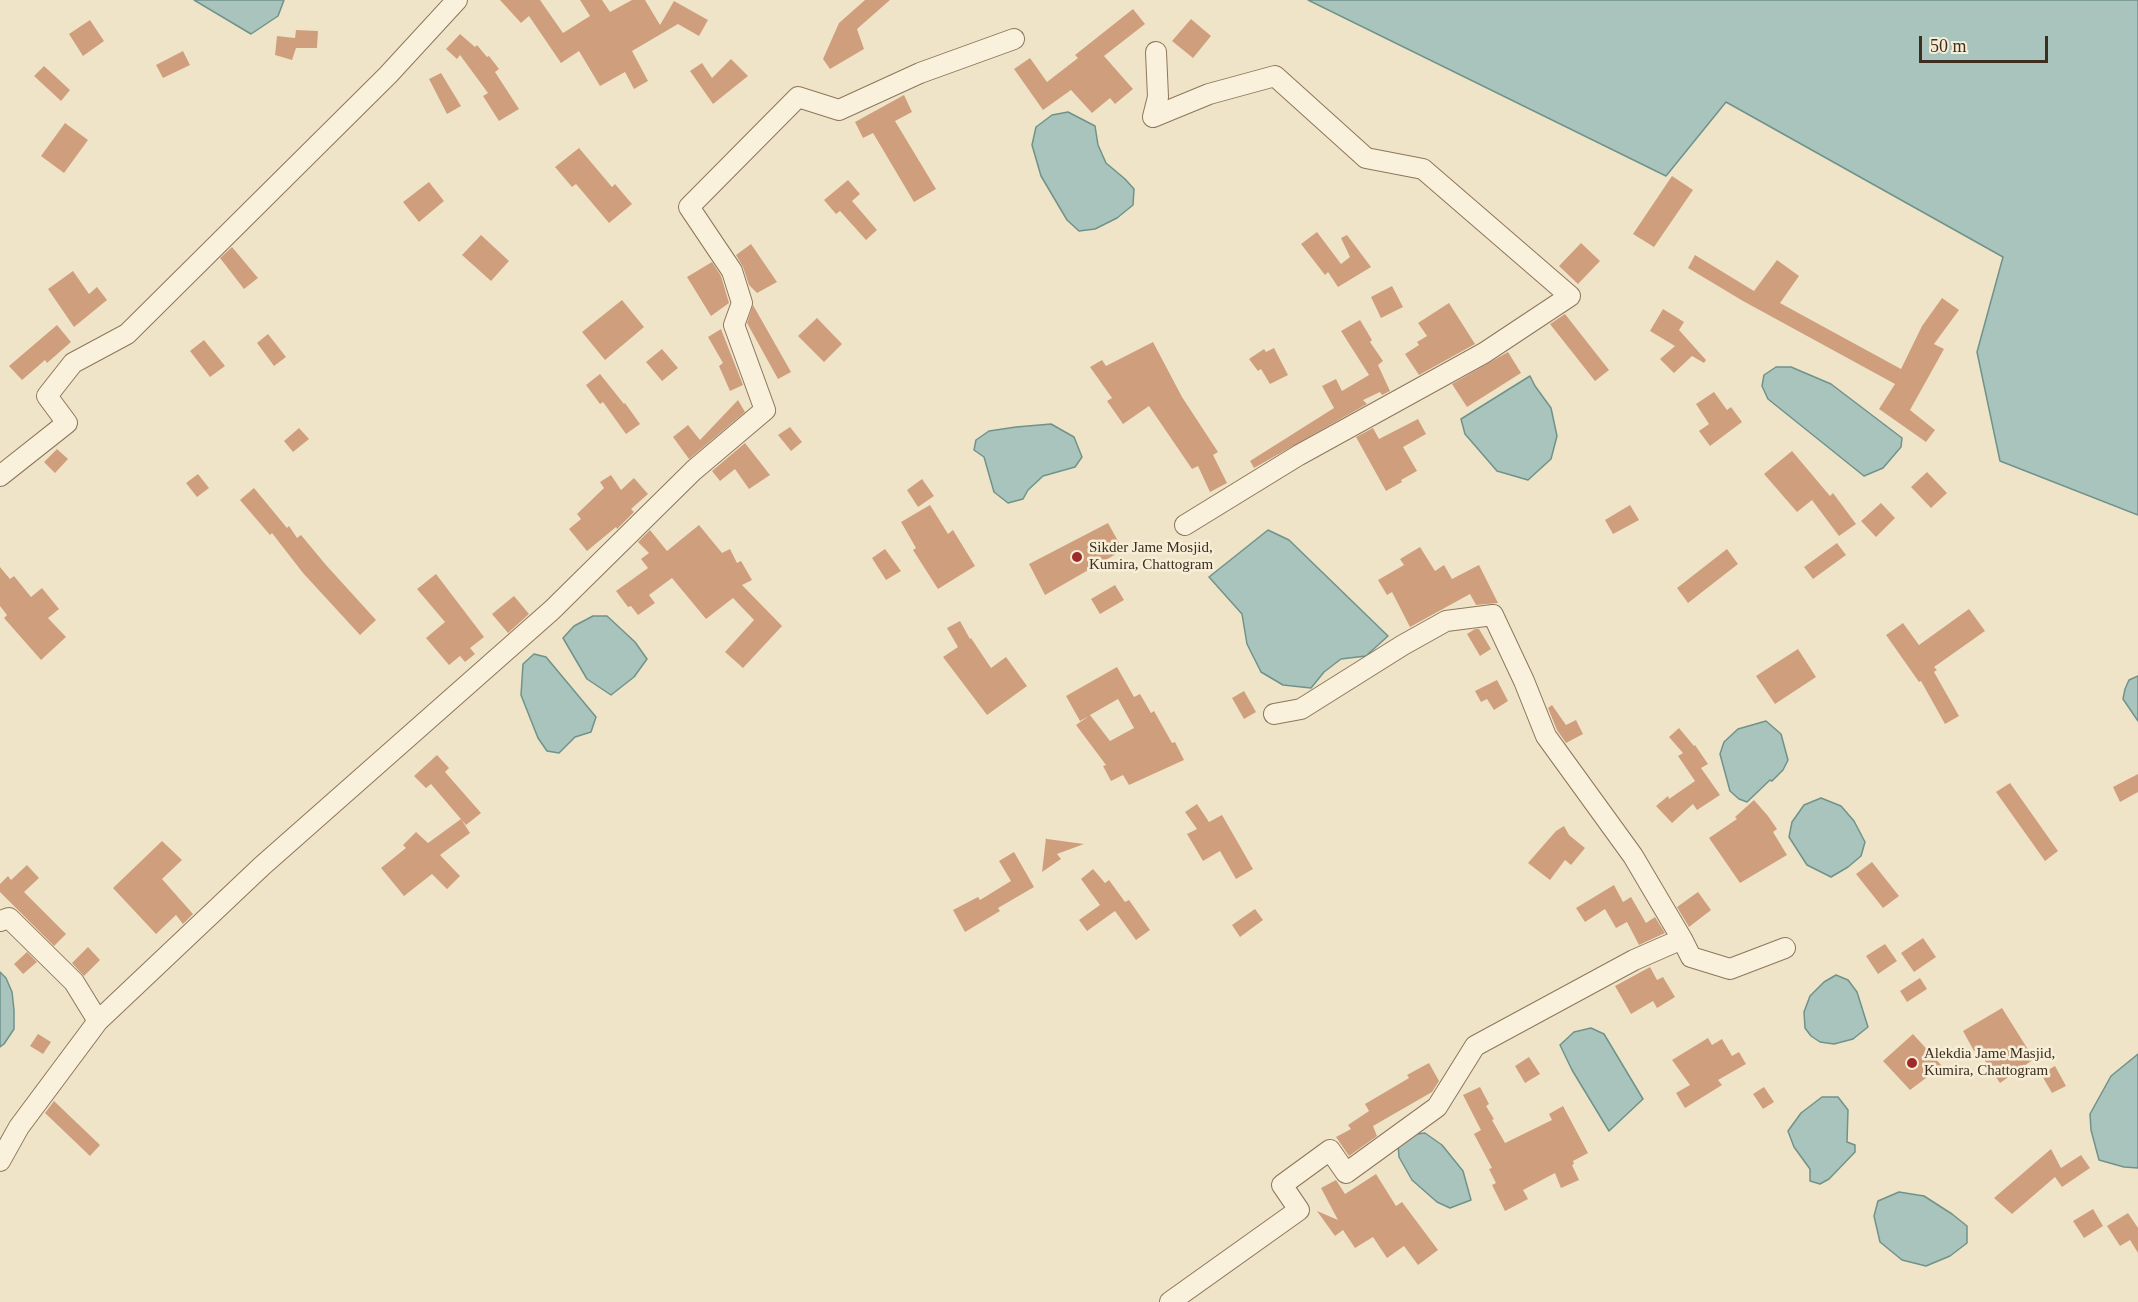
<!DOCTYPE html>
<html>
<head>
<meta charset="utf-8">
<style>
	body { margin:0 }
	#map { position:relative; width:2138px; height:1302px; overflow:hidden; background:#f0e4c8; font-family:Georgia,serif }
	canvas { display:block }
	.scale { position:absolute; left:1919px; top:36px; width:129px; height:27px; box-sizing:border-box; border:3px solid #3d2e20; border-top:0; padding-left:8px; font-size:18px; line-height:21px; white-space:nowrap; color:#3d2e20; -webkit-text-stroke:4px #f7eed8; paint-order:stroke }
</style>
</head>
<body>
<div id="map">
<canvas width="2138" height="1302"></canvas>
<div class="scale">50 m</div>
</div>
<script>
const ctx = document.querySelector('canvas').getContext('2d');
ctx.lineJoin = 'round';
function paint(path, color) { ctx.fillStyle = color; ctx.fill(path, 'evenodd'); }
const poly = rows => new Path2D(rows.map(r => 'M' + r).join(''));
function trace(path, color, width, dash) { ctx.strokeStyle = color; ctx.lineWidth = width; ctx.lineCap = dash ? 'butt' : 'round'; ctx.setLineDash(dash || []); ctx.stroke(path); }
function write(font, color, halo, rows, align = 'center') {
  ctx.font = font + ' Georgia,serif'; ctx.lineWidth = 5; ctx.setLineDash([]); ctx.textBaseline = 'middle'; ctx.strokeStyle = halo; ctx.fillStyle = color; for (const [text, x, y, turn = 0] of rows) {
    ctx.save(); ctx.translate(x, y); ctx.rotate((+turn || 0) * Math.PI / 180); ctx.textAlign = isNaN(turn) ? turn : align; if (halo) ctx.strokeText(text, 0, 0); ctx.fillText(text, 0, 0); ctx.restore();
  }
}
const water = poly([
	[194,0,284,0,278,16,251,34,194,0],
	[1308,0,2138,0,2138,515,2000,461,1977,352,2003,257,1726,102,1666,176,1308,0],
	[1068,112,1095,126,1098,145,1106,163,1125,179,1134,189,1133,205,1117,218,1095,229,1079,231,1067,220,1041,176,1032,145,1036,127,1052,115,1068,112],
	[1776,367,1791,367,1831,384,1902,438,1901,447,1883,468,1864,476,1768,399,1762,386,1764,375,1776,367],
	[1530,376,1535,386,1551,408,1557,436,1551,459,1528,480,1497,471,1465,434,1461,419,1530,376],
	[1051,424,1074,437,1082,457,1075,467,1043,476,1028,490,1023,499,1008,503,994,492,984,457,974,450,976,440,989,431,1016,427,1051,424],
	[1268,530,1289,540,1388,636,1366,656,1341,659,1324,672,1311,688,1283,685,1261,672,1247,644,1242,614,1209,577,1268,530],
	[593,616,607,616,635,642,647,659,634,677,611,695,587,679,563,638,574,626,593,616],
	[534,654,546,657,596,717,591,732,575,737,559,753,547,751,538,738,521,695,523,664,534,654],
	[2138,676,2138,721,2123,699,2125,689,2129,680,2138,676],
	[1766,721,1781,734,1788,760,1783,770,1772,781,1770,780,1747,802,1739,799,1730,791,1720,754,1724,742,1738,729,1766,721],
	[1821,798,1841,806,1854,821,1865,842,1861,856,1848,867,1831,877,1807,865,1789,837,1792,822,1804,805,1821,798],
	[0,972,6,978,12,992,14,1010,14,1029,4,1044,0,1047,0,972],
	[1836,975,1848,980,1857,992,1868,1027,1853,1039,1834,1044,1820,1042,1811,1036,1805,1028,1804,1012,1810,996,1824,982,1836,975],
	[1591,1028,1604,1034,1643,1099,1609,1131,1572,1070,1560,1045,1574,1032,1591,1028],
	[2138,1054,2138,1168,2124,1167,2099,1160,2091,1130,2090,1114,2111,1076,2138,1054],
	[1822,1097,1838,1097,1848,1110,1847,1142,1855,1145,1855,1152,1829,1179,1820,1184,1810,1181,1810,1169,1794,1147,1788,1131,1801,1113,1822,1097],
	[1425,1133,1442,1145,1463,1171,1471,1200,1450,1208,1437,1202,1412,1180,1399,1157,1398,1145,1408,1135,1425,1133],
	[1899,1192,1924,1196,1952,1214,1967,1226,1967,1243,1950,1256,1926,1266,1902,1260,1880,1242,1874,1216,1878,1201,1899,1192]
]);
paint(water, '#a9c4bc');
trace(water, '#6f938a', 1.5);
paint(poly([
	[500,0,540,0,563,33,590,16,580,0,602,0,610,12,632,0,645,0,660,25,674,1,708,20,699,36,678,24,632,51,648,81,634,89,625,72,600,86,579,51,561,63,529,16,521,23],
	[865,0,890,0,857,29,864,49,830,69,823,59,839,23],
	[1133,9,1145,24,1104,56,1133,89,1115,104,1110,98,1092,113,1071,90,1043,110,1014,69,1030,58,1047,82,1078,58,1075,55],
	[1191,19,1211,36,1193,58,1172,41],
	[90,20,104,41,83,56,69,34],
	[296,30,318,31,317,48,296,48,292,60,275,55,277,36,295,38],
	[460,34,475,47,477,45,487,57,489,56,499,69,495,72,519,109,499,121,483,96,488,93,460,55,457,59,446,49],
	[183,51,190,65,163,78,156,65],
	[731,59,748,76,713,104,690,71,702,63,712,78],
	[44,66,70,90,61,101,34,76],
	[441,73,461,106,447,114,429,79],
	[904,95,912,112,895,121,936,189,914,202,873,133,863,138,855,122],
	[65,123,88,140,64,173,41,156],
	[579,148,612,187,615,184,632,204,609,223,576,184,572,187,555,167],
	[1672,176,1693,190,1654,247,1633,234],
	[848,180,860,194,852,201,877,230,866,240,840,211,836,214,824,200],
	[429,182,444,201,419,222,403,202],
	[1317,232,1341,264,1350,257,1341,238,1347,235,1371,267,1338,287,1328,272,1325,275,1301,244],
	[481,235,509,261,491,281,462,255],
	[1581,243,1600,261,1578,284,1559,266],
	[751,244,777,282,757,293,749,285,743,267,736,255],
	[232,247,258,278,244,289,220,258],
	[1695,255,1754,291,1777,260,1799,276,1780,303,1901,369,1922,326,1942,298,1959,310,1934,344,1944,349,1910,410,1935,430,1926,442,1879,409,1895,384,1743,301,1688,268],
	[712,262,721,276,729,303,711,316,687,277],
	[73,271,89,294,97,287,107,300,74,327,48,289],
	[1392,286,1403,307,1381,318,1371,297],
	[622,300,644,327,605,360,582,332],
	[1449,303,1475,344,1419,375,1405,354,1419,345,1417,342,1427,336,1418,323],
	[753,305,791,372,778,379,747,323],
	[1663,309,1684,322,1679,330,1706,360,1704,363,1692,356,1674,373,1660,359,1675,346,1650,331],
	[1565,314,1609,370,1595,381,1550,324],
	[817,318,842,344,824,362,798,336],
	[1360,320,1372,340,1370,342,1383,361,1378,365,1390,391,1382,395,1380,392,1363,400,1367,404,1254,468,1250,461,1334,408,1322,386,1336,379,1342,391,1369,375,1341,331],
	[57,325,71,342,47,363,45,360,22,380,9,366],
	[721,329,743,385,730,391,719,366,723,363,708,337],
	[268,334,286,357,274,366,257,343],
	[204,340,225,366,210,377,190,351],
	[1153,342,1182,397,1218,452,1213,455,1227,483,1210,492,1198,466,1192,469,1149,406,1123,424,1107,401,1112,398,1090,367,1102,360,1106,366],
	[1274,348,1288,375,1270,384,1261,369,1258,371,1249,359,1264,349,1266,352],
	[662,349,678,368,662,381,646,362],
	[1508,352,1521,373,1467,407,1452,384],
	[600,374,624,404,625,403,640,424,626,434,603,402,600,404,586,385],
	[1714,392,1727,410,1731,407,1742,422,1710,446,1699,431,1709,424,1696,404],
	[738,400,745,412,689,459,673,437,688,425,700,440],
	[1418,419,1426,434,1403,447,1417,471,1401,480,1402,482,1386,491,1356,437,1373,428,1379,439],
	[790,427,802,442,791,451,778,435],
	[299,428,309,439,293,452,284,441],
	[745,443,770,475,749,489,735,469,720,481,712,471],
	[57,449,68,459,55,473,44,462],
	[1792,451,1830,496,1833,493,1856,524,1839,536,1812,500,1797,512,1764,474],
	[1927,472,1947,493,1931,508,1911,487],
	[198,474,209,488,197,497,186,483],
	[611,475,621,490,634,478,648,494,631,509,634,512,617,529,616,527,587,551,569,529,581,519,577,514,604,488,600,482],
	[922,479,934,496,918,507,907,490],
	[254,488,287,528,289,526,297,538,301,535,326,565,376,620,360,635,303,573,272,533,270,535,240,500],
	[1881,503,1895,518,1876,537,1861,521],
	[930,505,948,534,953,530,975,566,938,589,913,550,916,548,901,522],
	[1630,505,1639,520,1613,534,1605,520],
	[1108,523,1123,550,1045,595,1029,564],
	[699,525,722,553,730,549,737,563,741,561,752,580,742,585,782,626,743,668,725,652,754,620,733,598,706,619,672,578,649,595,655,603,638,615,631,606,628,607,616,591,648,568,641,559,649,553,638,542,650,530,667,551],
	[1837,543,1846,555,1813,579,1804,567],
	[1420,547,1435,571,1444,565,1452,579,1479,565,1498,603,1476,605,1470,594,1410,627,1392,592,1387,595,1378,580,1404,565,1400,559],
	[885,549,901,571,886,580,872,558],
	[1727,549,1738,564,1688,603,1677,588],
	[0,567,10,579,14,576,31,597,42,588,59,609,48,618,66,637,41,660,4,618,7,615,0,606],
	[436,574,484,637,470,648,475,654,465,662,460,656,449,665,426,638,445,622,417,589],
	[1115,585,1124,600,1100,614,1091,599],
	[514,596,529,614,508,633,492,614],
	[1969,609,1985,631,1934,667,1937,670,1934,672,1959,716,1945,724,1921,681,1919,682,1886,635,1903,623,1919,645],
	[960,621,970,639,971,638,991,668,1006,657,1027,686,987,715,943,657,958,647,947,628],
	[1475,629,1479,629,1491,649,1480,656,1467,634],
	[1798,649,1816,677,1775,704,1756,676],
	[1117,667,1134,697,1140,694,1151,713,1154,711,1172,743,1175,742,1184,760,1129,785,1123,775,1111,781,1103,766,1106,765,1076,725,1089,716,1080,721,1066,696],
	[1118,699,1134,728,1110,741,1090,715],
	[1497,680,1508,701,1494,710,1487,699,1481,702,1475,691],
	[1244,691,1256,712,1244,719,1232,698],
	[1552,705,1566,725,1576,720,1583,734,1566,743,1557,730,1548,708],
	[1679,728,1694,746,1695,745,1708,764,1701,768,1720,795,1697,810,1693,804,1672,823,1656,806,1668,796,1669,799,1695,781,1678,756,1683,753,1669,737],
	[437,755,449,768,445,772,481,813,466,825,431,784,426,788,414,776],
	[2138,774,2138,792,2120,802,2113,787],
	[2010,783,2058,851,2045,861,1996,792],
	[1754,800,1768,816,1777,829,1773,832,1787,855,1740,883,1709,838,1737,819,1735,817],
	[1197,804,1209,822,1222,815,1253,869,1236,879,1220,851,1203,861,1187,834,1197,829,1185,812],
	[461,819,470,833,440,855,460,876,447,889,432,874,404,896,381,868,406,848,403,845,416,832,428,843],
	[1564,826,1569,835,1585,848,1571,865,1565,860,1550,880,1528,863,1556,831],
	[1046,838,1047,839,1084,844,1057,854,1061,859,1042,872],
	[162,841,182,860,162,879,193,914,183,924,176,915,156,934,113,888],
	[1014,852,1034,887,998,908,1000,911,965,932,953,910,978,897,980,900,1011,881,999,861],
	[1872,862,1899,896,1883,908,1856,874],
	[27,865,39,878,24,892,66,934,54,946,0,892,0,884,8,876,11,880],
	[1093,869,1105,883,1109,880,1125,902,1129,900,1150,930,1136,940,1115,911,1087,931,1079,920,1100,905,1081,879],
	[1614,885,1623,902,1631,897,1646,923,1655,917,1665,933,1639,945,1627,922,1616,928,1605,909,1585,922,1576,908],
	[1698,892,1711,910,1689,927,1677,907],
	[1255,909,1263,920,1240,937,1232,925],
	[1923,938,1936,957,1914,972,1901,953],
	[1885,944,1897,961,1878,974,1866,956],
	[88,947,100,960,84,976,72,963],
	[27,952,37,962,23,974,14,964],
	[1650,967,1657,980,1663,977,1675,997,1657,1008,1653,1001,1631,1014,1615,986],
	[1920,978,1927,989,1907,1002,1900,991],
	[2002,1008,2034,1059,2000,1083,1977,1049,1974,1051,1963,1031],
	[38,1034,51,1042,43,1054,30,1046],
	[1913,1034,1942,1066,1910,1090,1883,1061],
	[1708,1038,1712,1045,1722,1039,1732,1056,1739,1052,1746,1064,1718,1080,1722,1085,1685,1108,1676,1093,1690,1085,1672,1060],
	[1529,1057,1540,1074,1525,1083,1515,1066],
	[1429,1063,1439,1081,1432,1092,1373,1126,1377,1136,1349,1156,1336,1137,1351,1129,1348,1125,1369,1111,1365,1104,1409,1078,1407,1075],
	[2055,1066,2066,1086,2052,1093,2041,1074],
	[1480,1087,1489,1104,1486,1106,1494,1119,1492,1120,1505,1143,1552,1120,1549,1114,1563,1106,1588,1153,1573,1161,1574,1164,1572,1165,1579,1180,1561,1188,1555,1173,1523,1190,1528,1199,1505,1211,1492,1185,1496,1183,1489,1169,1492,1168,1474,1134,1481,1130,1463,1095],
	[1764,1087,1774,1102,1763,1109,1753,1094],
	[54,1101,100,1145,90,1156,45,1113],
	[2051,1149,2061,1168,2081,1155,2090,1168,2062,1187,2055,1177,2012,1214,1994,1198],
	[1376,1174,1396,1206,1402,1202,1438,1250,1418,1265,1404,1246,1387,1258,1373,1237,1355,1248,1343,1230,1335,1236,1317,1211,1338,1220,1321,1188,1336,1180,1345,1194],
	[2093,1209,2103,1226,2084,1238,2073,1221],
	[2128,1213,2138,1228,2138,1253,2130,1240,2120,1246,2107,1226]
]), '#cf9f7d');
const minor = poly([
	[1156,52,1158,97,1153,117,1209,94,1275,76,1366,158,1423,169,1570,296,1484,353,1299,455,1185,525],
	[0,476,67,423,47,396,73,363,127,334,388,75,457,0],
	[0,921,9,918,74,982,98,1021],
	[1682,939,1691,957,1730,969,1785,948],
	[0,1161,19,1127,98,1021,262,866,552,610,694,470,765,410,734,325,742,303,732,271,689,207,798,97,839,110,920,73,1014,39],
	[1170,1302,1299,1210,1282,1185,1330,1150,1346,1173,1437,1107,1475,1046,1634,960,1682,939,1633,856,1546,736,1524,681,1493,615,1446,621,1403,645,1301,709,1274,714]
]);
trace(minor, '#8d765c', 22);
trace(minor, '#faf1dc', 20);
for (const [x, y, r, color] of [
	[1077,557,6,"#9e2a2b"],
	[1912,1063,6,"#9e2a2b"]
]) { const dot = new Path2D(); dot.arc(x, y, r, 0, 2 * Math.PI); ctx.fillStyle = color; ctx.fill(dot); trace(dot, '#f7eed8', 2); }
write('15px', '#3d2e20', '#f7eed8', [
	["Sikder Jame Mosjid,",1089,548],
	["Kumira, Chattogram",1089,565],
	["Alekdia Jame Masjid,",1924,1054],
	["Kumira, Chattogram",1924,1071]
], 'left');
</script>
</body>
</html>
